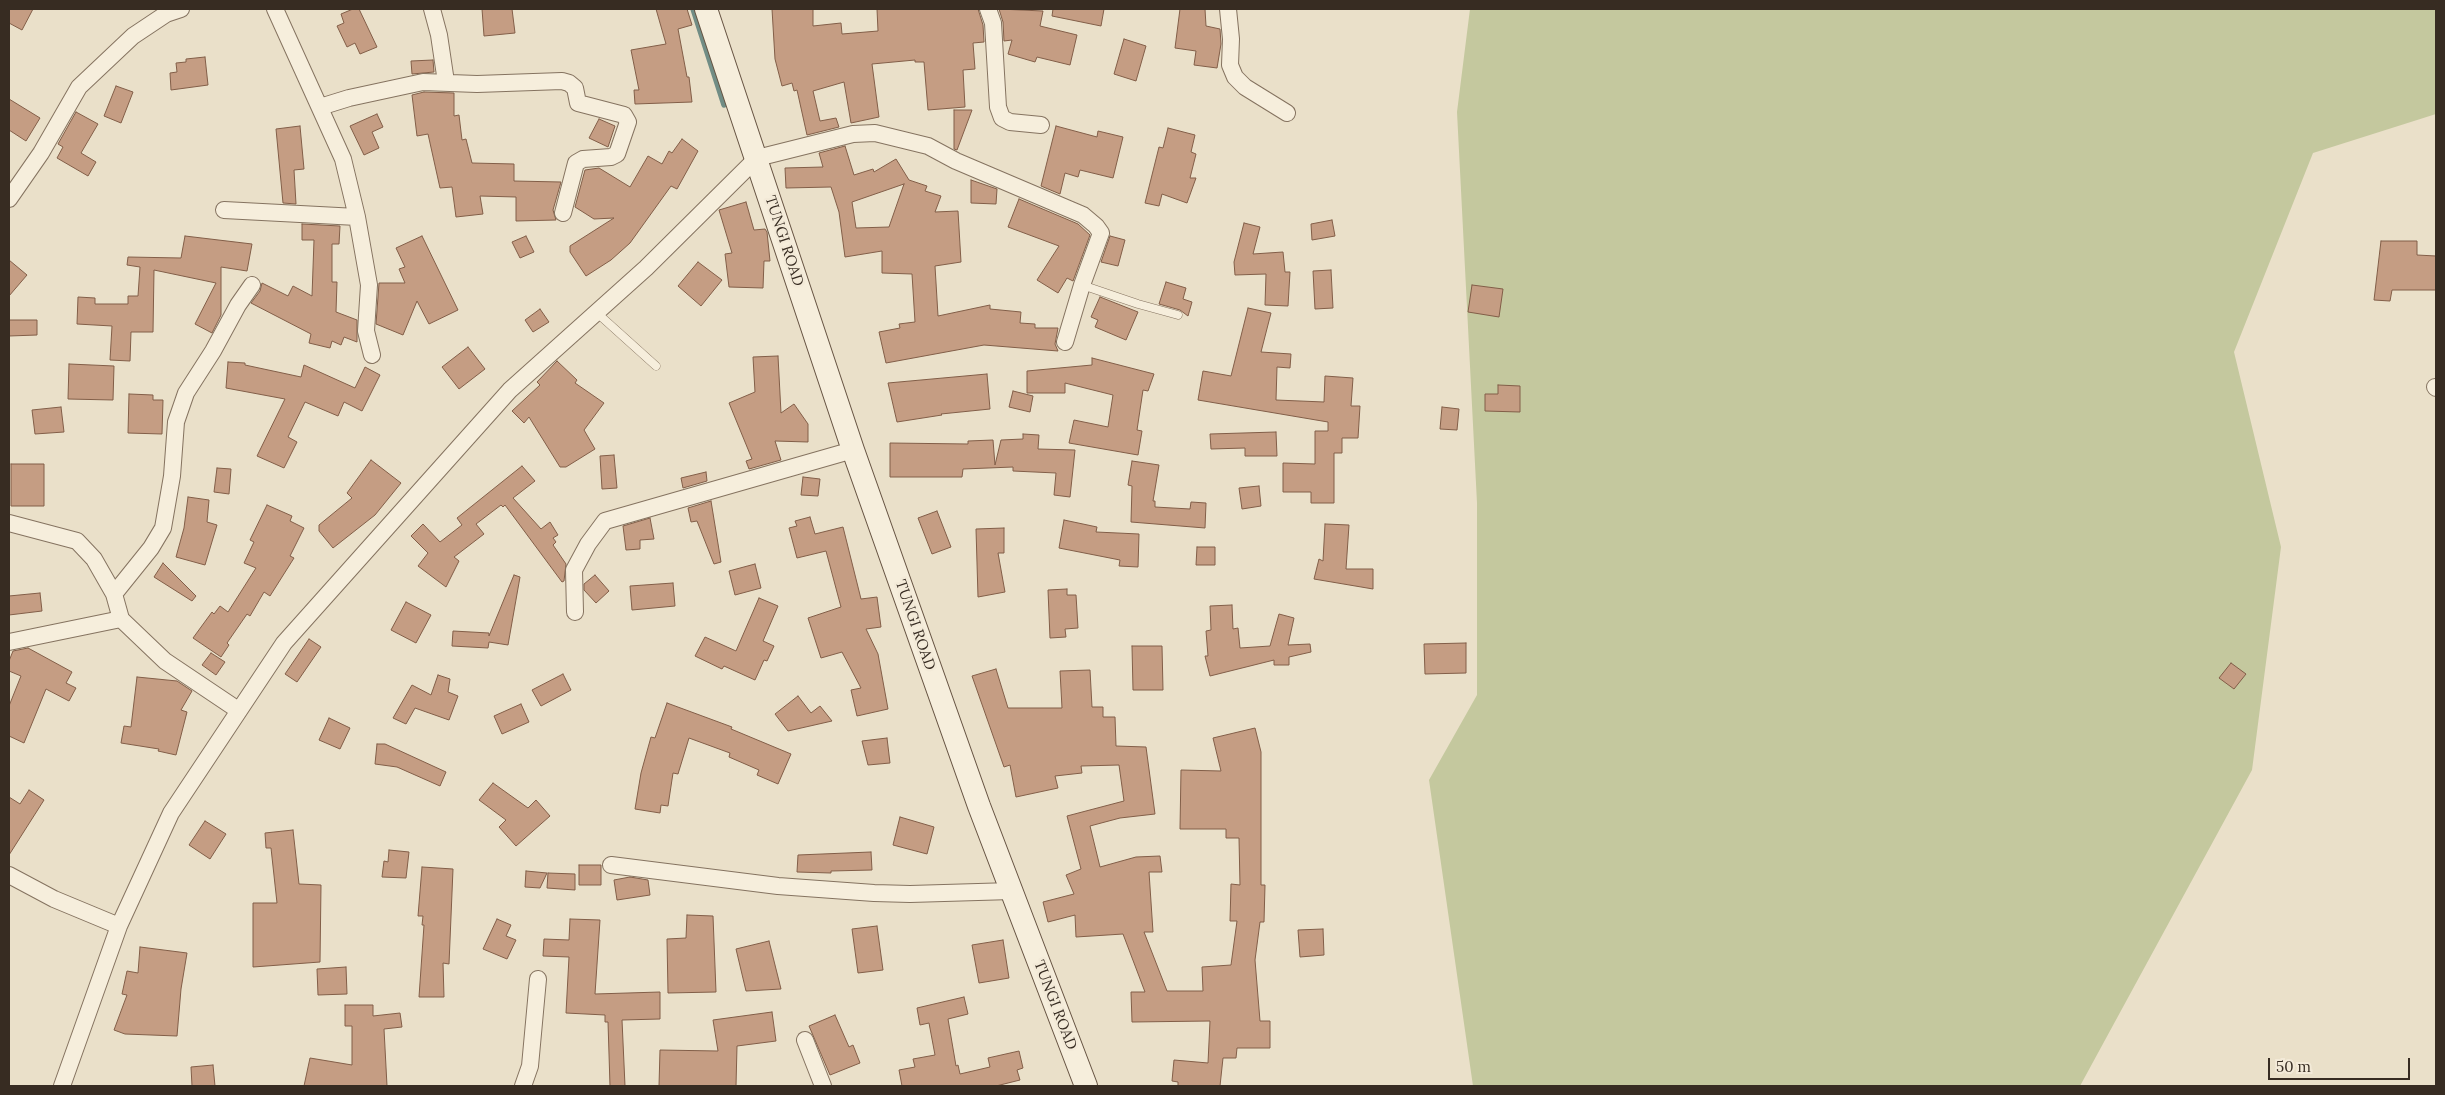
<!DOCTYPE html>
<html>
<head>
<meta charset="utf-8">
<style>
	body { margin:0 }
	#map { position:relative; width:2445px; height:1095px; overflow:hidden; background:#eae0c9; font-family:Lora,serif }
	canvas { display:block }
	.frame { position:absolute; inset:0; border:10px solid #372c22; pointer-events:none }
	.scale { position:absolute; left:2268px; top:1058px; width:142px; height:22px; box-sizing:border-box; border:2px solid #372c22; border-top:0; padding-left:6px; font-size:15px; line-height:18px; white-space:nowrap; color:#372c22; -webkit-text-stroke:4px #f3ead8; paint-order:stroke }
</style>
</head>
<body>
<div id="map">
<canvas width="2445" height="1095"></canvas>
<div class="frame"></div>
<div class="scale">50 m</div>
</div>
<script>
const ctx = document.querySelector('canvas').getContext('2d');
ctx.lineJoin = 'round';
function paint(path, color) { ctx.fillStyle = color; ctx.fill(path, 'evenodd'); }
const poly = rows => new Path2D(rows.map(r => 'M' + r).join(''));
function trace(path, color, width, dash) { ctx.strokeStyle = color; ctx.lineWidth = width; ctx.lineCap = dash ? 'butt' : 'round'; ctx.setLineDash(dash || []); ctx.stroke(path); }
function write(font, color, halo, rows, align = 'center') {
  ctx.font = font + ' Lora,serif'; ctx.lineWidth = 5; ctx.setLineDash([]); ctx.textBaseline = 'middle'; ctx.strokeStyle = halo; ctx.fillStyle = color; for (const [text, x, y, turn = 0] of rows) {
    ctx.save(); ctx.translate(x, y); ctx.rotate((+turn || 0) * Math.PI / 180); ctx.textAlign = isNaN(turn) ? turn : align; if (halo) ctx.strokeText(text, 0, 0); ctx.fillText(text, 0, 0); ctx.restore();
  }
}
paint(poly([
	[1470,9,2436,9,2436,114,2313,153,2234,352,2281,547,2252,770,2080,1086,1473,1086,1429,780,1477,695,1477,503,1457,112]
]), '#c4c89e');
trace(poly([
	[693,9,724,105]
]), '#718d85', 5.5);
const building = poly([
	[9,9,33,9,22,30,9,23,9,9],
	[353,9,359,9,377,47,360,54,355,43,347,47,337,26,344,23,341,14,353,9],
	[482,9,512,9,515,33,484,36,482,9],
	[656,9,687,9,692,25,678,29,687,77,689,77,692,102,635,104,634,90,639,90,631,50,666,44,656,9],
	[772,9,813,9,813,26,841,23,842,34,878,31,877,9,978,9,983,25,984,42,973,43,975,69,963,70,965,107,928,110,924,62,915,62,915,60,872,64,879,117,851,123,844,82,813,91,820,121,836,118,839,127,807,135,797,90,794,91,792,83,782,86,775,59,772,9],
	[999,9,1043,11,1040,26,1077,35,1070,65,1037,57,1035,62,1008,54,1012,40,1004,41,1003,22,999,9],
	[1053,9,1104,9,1101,26,1052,16,1053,9],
	[1180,9,1205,9,1206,26,1220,29,1221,44,1217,68,1194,65,1196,51,1175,48,1180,9],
	[1124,39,1146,46,1136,81,1114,74,1124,39],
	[205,57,208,85,171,90,170,73,177,72,176,63,186,62,186,59,205,57],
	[433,60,434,72,412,74,411,61,433,60],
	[116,86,133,92,121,123,104,116,116,86],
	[424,92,454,93,454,116,459,115,462,140,466,139,472,163,514,164,514,181,561,182,553,210,556,220,516,221,516,197,480,196,483,214,456,217,452,187,440,188,428,134,417,136,412,95,424,92],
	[9,99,40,118,26,141,9,130,9,99],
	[954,110,972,110,957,150,954,149,954,110],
	[76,112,98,124,81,153,96,162,88,176,57,158,63,147,58,144,76,112],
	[377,114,383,127,372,132,379,148,364,155,350,126,377,114],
	[599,119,615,126,608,147,589,138,599,119],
	[300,126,304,169,294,170,296,204,283,203,276,129,300,126],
	[1056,126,1097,137,1098,131,1123,137,1113,178,1080,170,1078,177,1065,173,1060,194,1041,186,1056,126],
	[1168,128,1195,135,1191,152,1196,154,1190,178,1196,178,1187,203,1162,194,1159,206,1145,203,1159,147,1163,148,1168,128],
	[682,139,698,151,677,189,671,186,630,243,611,260,586,276,570,252,570,246,614,218,594,219,575,207,585,170,599,168,630,187,648,156,662,164,669,151,672,153,682,139],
	[845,146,854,175,873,169,874,172,896,159,909,180,927,186,925,191,941,196,935,212,958,211,961,262,935,266,938,316,990,305,990,309,1021,312,1020,323,1035,324,1035,328,1058,328,1055,344,1058,351,984,345,886,363,879,332,900,328,899,324,915,322,912,274,882,273,882,251,845,257,839,212,831,187,786,188,785,168,823,167,819,153,845,146],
	[904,184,889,227,856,228,852,202,904,184],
	[971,180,997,189,996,204,971,203,971,180],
	[1019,199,1078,224,1090,235,1073,281,1067,278,1058,293,1037,280,1059,246,1008,227,1019,199],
	[746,202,754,230,765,229,767,232,770,261,764,261,763,288,729,287,725,254,732,253,719,210,746,202],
	[1332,220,1335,236,1312,240,1311,224,1332,220],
	[1244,223,1260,227,1253,254,1283,252,1285,272,1290,272,1288,306,1265,305,1266,274,1235,275,1234,262,1244,223],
	[302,224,340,226,339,244,332,244,332,282,337,282,336,312,357,320,357,342,344,337,341,345,332,341,330,348,309,343,311,334,251,303,260,291,262,283,288,296,293,286,312,296,314,240,302,240,302,224],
	[185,236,252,244,247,271,221,267,221,315,212,333,195,324,216,283,154,270,153,332,131,332,130,361,110,360,112,326,77,324,78,297,95,298,95,304,128,304,128,296,138,296,140,267,127,265,128,257,181,258,185,236],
	[422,236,458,310,429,324,417,301,403,335,376,324,379,283,405,283,399,269,405,267,396,248,422,236],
	[526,236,534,252,520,258,512,242,526,236],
	[1110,236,1125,240,1118,266,1101,262,1110,236],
	[2381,241,2417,241,2417,255,2436,256,2436,290,2392,290,2390,301,2374,300,2381,241],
	[9,260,27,275,9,296,9,260],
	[698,262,722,280,701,306,678,286,698,262],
	[1331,270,1333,308,1315,309,1313,271,1331,270],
	[1166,282,1186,288,1183,299,1192,302,1188,316,1180,310,1159,304,1166,282],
	[1472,285,1503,289,1499,317,1468,312,1472,285],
	[1100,297,1138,312,1126,340,1095,327,1098,320,1091,317,1100,297],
	[1248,308,1271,313,1261,352,1291,354,1290,368,1277,367,1276,400,1324,402,1325,376,1353,378,1351,406,1360,406,1358,438,1342,438,1342,453,1334,453,1334,503,1311,503,1311,492,1283,492,1283,463,1315,464,1315,431,1328,431,1328,422,1198,400,1203,371,1231,376,1248,308],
	[540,309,549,322,533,332,525,320,540,309],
	[9,320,37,320,37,335,9,336,9,320],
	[468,347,485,369,459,389,442,367,468,347],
	[778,356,781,413,794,404,808,424,808,442,775,441,781,460,749,469,746,461,752,459,729,403,755,392,753,357,778,356],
	[1092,358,1154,374,1148,391,1143,390,1137,430,1142,431,1138,455,1069,443,1074,420,1108,427,1113,395,1065,383,1065,393,1027,393,1027,371,1092,365,1092,358],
	[557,361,577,380,575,383,604,403,584,430,595,449,566,467,560,467,529,417,524,423,512,411,540,385,537,382,557,361],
	[228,362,245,363,245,365,301,377,304,365,355,388,365,367,380,375,362,411,344,402,338,416,305,402,288,437,297,442,284,468,257,456,285,399,226,388,228,362],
	[69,364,114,366,113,400,68,399,69,364],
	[987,374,990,409,941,414,942,415,897,422,888,383,987,374],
	[1498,385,1520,386,1520,412,1485,411,1485,394,1498,394,1498,385],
	[1013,391,1033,396,1030,412,1009,407,1013,391],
	[129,394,153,395,153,400,163,400,162,434,128,433,129,394],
	[61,407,64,432,35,434,32,410,61,407],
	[1442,407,1459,409,1457,430,1440,429,1442,407],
	[1276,432,1277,456,1245,456,1245,448,1211,449,1210,434,1276,432],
	[1023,434,1039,435,1038,449,1075,450,1070,497,1054,495,1056,473,1013,471,1013,467,963,469,962,477,890,477,890,443,968,444,968,441,993,440,995,465,1001,440,1023,439,1023,434],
	[614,455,617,488,602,489,600,456,614,455],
	[371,460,401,483,375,515,333,548,319,531,319,525,352,498,347,493,371,460],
	[1132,461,1159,465,1153,501,1155,501,1155,507,1190,509,1191,502,1206,503,1205,528,1131,522,1132,486,1128,485,1132,461],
	[11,464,44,464,44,506,11,506,11,464],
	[522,466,535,481,513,498,541,529,550,522,558,535,553,538,556,542,553,545,566,564,564,581,562,582,505,505,503,507,501,505,476,524,484,534,454,557,459,561,446,587,418,566,428,553,411,536,423,524,440,542,462,525,457,518,522,466],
	[217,468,231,469,229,494,214,492,217,468],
	[706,472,707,481,683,488,681,478,706,472],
	[803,477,820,479,818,496,801,495,803,477],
	[1259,486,1261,506,1242,509,1239,488,1259,486],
	[188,497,209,500,207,522,217,525,205,565,176,557,184,528,188,497],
	[711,501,721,562,714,564,697,521,691,522,688,508,711,501],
	[267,505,292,516,290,521,304,528,290,556,294,558,270,596,264,592,250,616,247,614,227,643,229,645,221,657,193,638,212,612,214,614,220,606,228,612,256,568,244,563,254,542,250,540,267,505],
	[937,511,951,547,932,554,918,518,937,511],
	[810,517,815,534,843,527,861,599,877,597,881,627,866,629,878,654,888,709,857,716,851,690,861,688,842,652,821,658,808,618,841,607,826,551,797,558,789,528,797,526,795,521,810,517],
	[650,518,654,539,640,540,640,549,626,550,623,526,650,518],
	[1064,520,1097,527,1096,532,1139,534,1138,567,1119,566,1120,560,1059,548,1064,520],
	[1325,524,1349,525,1346,569,1373,569,1373,589,1314,579,1319,559,1323,561,1325,524],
	[1004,528,1004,553,998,553,1005,592,978,597,976,529,1004,528],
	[1197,547,1215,547,1215,565,1196,565,1197,547],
	[163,563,196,596,192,601,154,577,163,563],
	[755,564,761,588,735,595,729,571,755,564],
	[514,575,520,577,508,645,489,642,488,648,452,646,453,631,489,633,489,636,514,575],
	[595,575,609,591,596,603,584,590,584,584,595,575],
	[673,583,675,606,632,610,630,586,673,583],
	[1067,589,1067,595,1076,595,1078,628,1065,629,1066,637,1050,638,1048,590,1067,589],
	[40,593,42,611,9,615,9,596,40,593],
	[759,598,778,606,763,641,774,646,767,661,764,660,755,680,724,666,722,669,695,656,705,637,736,651,759,598],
	[406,602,431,615,416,643,391,630,406,602],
	[1232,605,1233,629,1238,628,1240,648,1270,646,1279,614,1294,618,1288,645,1310,644,1311,652,1289,657,1289,665,1274,665,1274,660,1210,676,1205,656,1208,656,1206,631,1211,630,1210,606,1232,605],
	[309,639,321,647,297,682,285,674,309,639],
	[1466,643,1466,673,1425,674,1424,644,1466,643],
	[1132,646,1162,646,1163,690,1133,690,1132,646],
	[28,648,72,672,66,683,76,688,69,701,46,689,24,743,9,736,9,706,21,676,9,671,9,661,13,651,28,648],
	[211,653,225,662,216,675,202,665,211,653],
	[2231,663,2246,674,2234,689,2219,678,2231,663],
	[996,669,1008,708,1062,708,1060,671,1090,670,1092,707,1103,707,1103,717,1115,717,1116,746,1146,747,1155,814,1120,818,1090,826,1100,867,1136,857,1160,856,1162,872,1149,872,1153,932,1144,932,1167,991,1203,991,1202,967,1231,965,1237,921,1230,921,1231,884,1240,885,1239,838,1226,838,1226,829,1180,829,1181,770,1221,771,1213,738,1255,728,1261,752,1261,885,1265,885,1264,922,1260,922,1255,960,1260,1021,1270,1021,1270,1048,1237,1048,1236,1058,1223,1058,1220,1086,1178,1086,1178,1082,1172,1081,1174,1060,1208,1063,1210,1021,1132,1022,1131,992,1145,992,1123,934,1076,937,1075,915,1048,922,1043,902,1074,894,1066,875,1081,869,1067,816,1124,801,1119,765,1081,766,1082,773,1055,776,1058,788,1016,797,1010,765,1004,767,972,676,996,669],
	[563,674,571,690,541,706,532,690,563,674],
	[438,675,450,679,448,692,458,696,449,720,415,708,406,724,393,718,412,685,431,695,438,675],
	[137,677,177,681,192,691,181,710,187,712,176,755,158,751,159,749,121,743,124,726,131,727,137,677],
	[798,696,811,713,820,706,832,721,788,731,775,714,798,696],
	[667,703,732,727,731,729,791,754,778,784,757,775,759,770,729,757,730,753,689,738,678,774,673,773,668,806,661,805,660,813,635,809,641,773,651,737,655,738,667,703],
	[521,704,529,722,502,734,494,716,521,704],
	[329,718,350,728,340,749,319,740,329,718],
	[887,738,890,763,868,765,862,741,887,738],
	[377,744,385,744,446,772,440,786,397,767,375,764,377,744],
	[493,783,528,808,536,800,550,816,516,846,499,827,506,820,479,800,493,783],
	[29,790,44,800,9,855,9,797,20,804,29,790],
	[900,817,934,827,927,854,893,845,900,817],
	[205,821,226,834,210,859,189,845,205,821],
	[293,830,299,884,321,885,320,962,253,967,253,903,277,903,271,848,266,848,265,833,293,830],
	[389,850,409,852,406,878,382,877,384,861,388,862,389,850],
	[871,852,872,870,831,871,831,873,797,872,798,855,871,852],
	[579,865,601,865,601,885,579,885,579,865],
	[422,867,453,869,449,964,443,963,444,997,419,997,424,925,422,925,423,916,418,916,422,867],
	[526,871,547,873,540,888,525,887,526,871],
	[548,873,575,874,575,890,547,888,548,873],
	[630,877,648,880,650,895,617,900,614,880,630,877],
	[687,915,713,916,716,992,668,993,667,939,686,938,687,915],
	[497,919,511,925,506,936,516,940,507,959,483,949,497,919],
	[570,919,600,920,595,994,660,992,660,1019,622,1020,625,1086,610,1086,608,1022,605,1022,605,1015,566,1013,569,957,543,956,544,939,569,940,570,919],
	[877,926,883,970,858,973,852,929,877,926],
	[1323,929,1324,955,1300,957,1298,930,1323,929],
	[1003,940,1009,978,979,983,972,945,1003,940],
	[769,941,781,989,746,991,736,949,769,941],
	[140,947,187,953,181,989,177,1036,125,1034,114,1030,127,995,122,994,127,971,138,973,140,947],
	[346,967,347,994,318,995,317,969,346,967],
	[964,997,968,1014,948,1019,956,1066,958,1065,960,1074,990,1067,988,1058,1019,1051,1023,1068,1017,1070,1020,1080,996,1086,902,1086,899,1070,915,1067,913,1059,935,1055,929,1023,920,1025,917,1008,964,997],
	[345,1005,373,1005,373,1016,400,1013,402,1027,384,1029,387,1086,304,1086,310,1058,352,1065,352,1026,345,1026,345,1005],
	[772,1012,776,1041,737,1046,736,1086,659,1086,660,1050,718,1051,713,1020,772,1012],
	[835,1015,849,1047,853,1045,860,1063,830,1075,809,1026,835,1015],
	[213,1065,215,1086,192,1086,191,1067,213,1065]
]);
paint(building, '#c59d83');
trace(building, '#825e48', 1);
const service = poly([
	[1082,285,1138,304,1178,315],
	[596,312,656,366]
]);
const minor = poly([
	[275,9,343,159,357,217,369,285,366,331,372,355],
	[432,9,439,35,446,82],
	[988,9,993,23,998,107,1002,118,1010,122,1041,125],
	[1228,9,1231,39,1230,65,1235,77,1245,87,1287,113],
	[320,107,349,98,423,82,477,84,562,81,569,83,575,88,578,103,624,115,628,122,617,154,611,157,583,159,576,163,563,213],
	[9,199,41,153,79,87,133,36,166,14,181,9],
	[224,210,357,217],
	[2435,387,2436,388],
	[9,523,77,541,94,559,114,594,121,619,165,661,238,710],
	[114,594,151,548,163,528,172,476,176,422,186,393,213,351,238,305,252,285],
	[575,612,574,570,588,544,605,521,853,450],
	[9,642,121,619],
	[611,865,778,886,874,893,910,894,1012,891],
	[9,875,54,899,119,926],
	[805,1040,823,1086],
	[62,1086,119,926,171,813,284,643,510,390,646,268,757,158,853,134,875,133,928,146,956,161,1083,215,1096,226,1101,233,1082,285,1065,342],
	[523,1086,530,1066,538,979]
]);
const secondary = poly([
	[706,9,853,450,979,806,1086,1086]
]);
trace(service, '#857360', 9);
trace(minor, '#857360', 18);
trace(secondary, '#675443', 24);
trace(service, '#f6eedc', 8);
trace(minor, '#f6eedc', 16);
trace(secondary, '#f6eedc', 22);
write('15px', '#372c22', '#f3ead8', [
	["TUNGI ROAD",784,241,72],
	["TUNGI ROAD",915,625,71],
	["TUNGI ROAD",1055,1005,69]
]);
</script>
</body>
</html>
